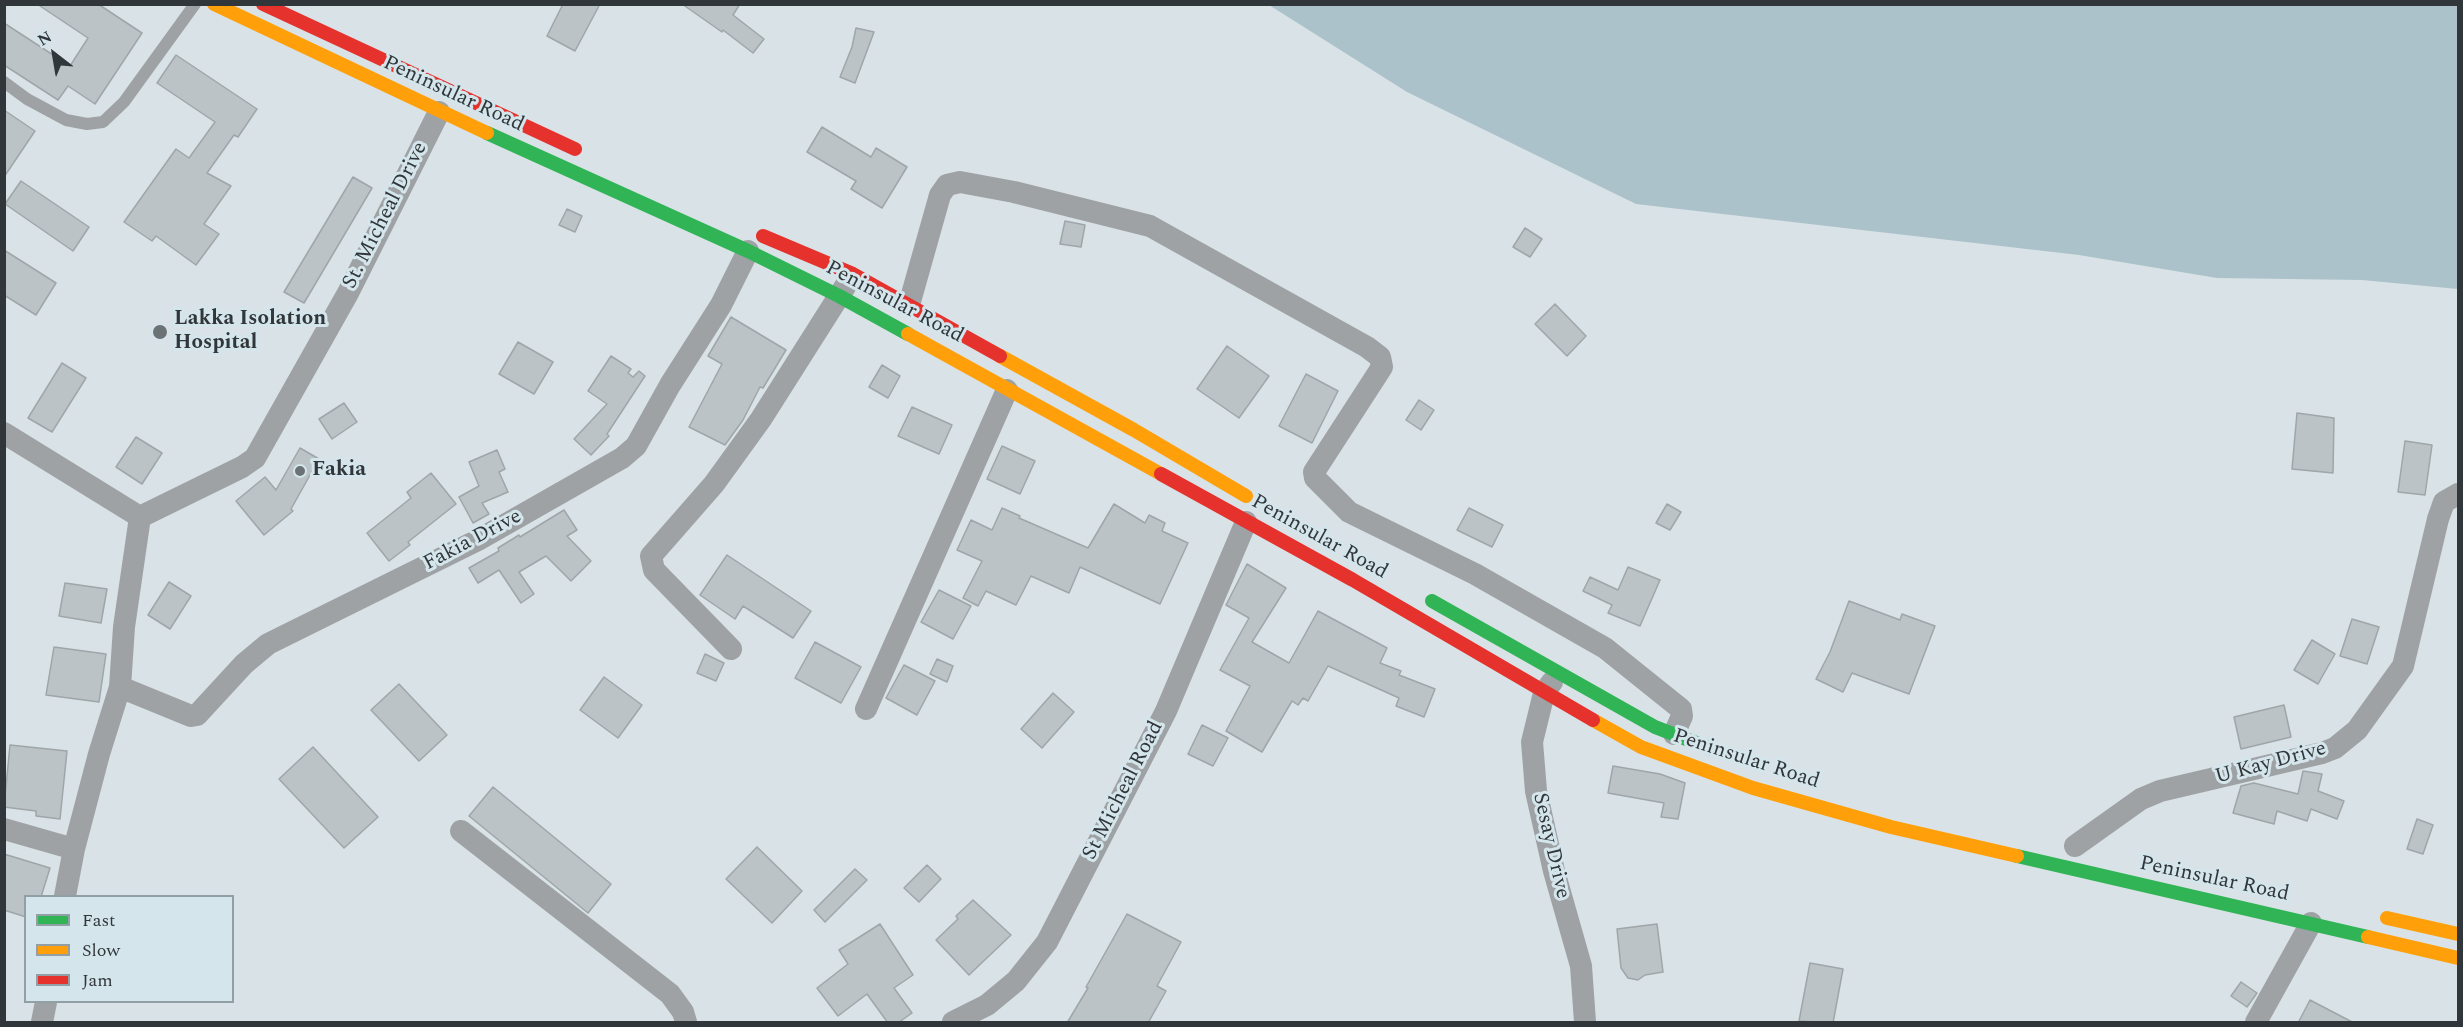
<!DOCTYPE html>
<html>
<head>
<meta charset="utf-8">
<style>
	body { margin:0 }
	#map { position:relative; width:2463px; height:1027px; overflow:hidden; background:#d9e2e6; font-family:Spectral,serif }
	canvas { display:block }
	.frame { position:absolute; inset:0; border:6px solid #303639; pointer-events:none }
	.legend { position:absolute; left:24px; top:895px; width:210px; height:108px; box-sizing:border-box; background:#d4e5eb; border:2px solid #929fa4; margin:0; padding:8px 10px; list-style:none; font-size:18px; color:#303639 }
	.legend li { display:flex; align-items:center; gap:12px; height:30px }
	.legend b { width:30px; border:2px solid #929fa4 }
	.north { position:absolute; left:24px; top:24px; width:60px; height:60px; -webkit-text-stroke:4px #d4e5eb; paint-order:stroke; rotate:329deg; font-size:16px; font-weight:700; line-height:24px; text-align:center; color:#303639 }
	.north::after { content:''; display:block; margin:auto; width:21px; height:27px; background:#303639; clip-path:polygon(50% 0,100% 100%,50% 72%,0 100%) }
</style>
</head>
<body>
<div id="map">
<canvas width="2463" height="1027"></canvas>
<div class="frame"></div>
<ul class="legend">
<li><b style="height:8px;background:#30b455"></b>Fast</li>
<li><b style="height:8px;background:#ff9f0a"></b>Slow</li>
<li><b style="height:8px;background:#e5322d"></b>Jam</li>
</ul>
<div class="north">N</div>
</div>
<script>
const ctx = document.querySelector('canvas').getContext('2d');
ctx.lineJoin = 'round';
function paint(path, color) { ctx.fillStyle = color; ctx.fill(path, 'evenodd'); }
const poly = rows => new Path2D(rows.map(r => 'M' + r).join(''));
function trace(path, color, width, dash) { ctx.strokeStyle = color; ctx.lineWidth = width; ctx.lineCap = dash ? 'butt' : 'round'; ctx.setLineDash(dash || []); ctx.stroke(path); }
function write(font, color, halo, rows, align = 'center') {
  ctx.font = font + ' Spectral,serif'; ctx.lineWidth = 6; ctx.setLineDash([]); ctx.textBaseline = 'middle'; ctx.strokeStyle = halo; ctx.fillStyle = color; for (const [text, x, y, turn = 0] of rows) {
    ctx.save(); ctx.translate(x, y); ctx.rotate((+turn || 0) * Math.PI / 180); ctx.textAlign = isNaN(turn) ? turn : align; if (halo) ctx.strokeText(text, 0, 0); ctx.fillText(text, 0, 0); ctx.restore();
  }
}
paint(poly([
	[1269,5,2458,5,2458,289,2362,280,2217,278,2079,255,1636,204,1407,92]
]), '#abc2ca');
const building = poly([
	[37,4,98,4,142,33,95,104,68,86,58,100,4,65,4,23,70,66,88,38,37,4],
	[563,4,600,4,575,51,547,36,563,4],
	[682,4,740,4,733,15,764,39,753,53,723,30,722,32,682,4],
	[856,28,874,32,855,83,840,77,852,47,856,28],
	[176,55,257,109,238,137,234,135,207,173,231,186,204,224,219,234,196,265,156,236,152,241,124,222,176,149,189,158,215,122,157,83,176,55],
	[4,110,35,131,4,177,4,110],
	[822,127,871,157,876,148,907,167,882,208,851,189,856,181,807,152,822,127],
	[353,177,372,188,304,303,284,292,353,177],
	[21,181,89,227,73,251,5,204,21,181],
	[567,209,582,216,575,232,559,225,567,209],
	[1065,221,1085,225,1081,247,1060,244,1065,221],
	[1525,228,1542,239,1530,257,1513,247,1525,228],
	[4,250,56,283,36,315,4,295,4,250],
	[1555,304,1586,336,1567,356,1535,324,1555,304],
	[731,317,786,350,763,388,760,387,743,420,725,445,689,427,722,364,708,356,731,317],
	[518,342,553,362,534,394,499,374,518,342],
	[1227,346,1269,376,1239,418,1197,389,1227,346],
	[611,356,631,369,628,373,633,377,639,371,645,376,607,434,609,436,591,455,574,439,607,404,588,391,611,356],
	[62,363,86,378,52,432,28,418,62,363],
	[882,365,900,376,888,398,869,387,882,365],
	[1306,374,1338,391,1312,443,1279,426,1306,374],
	[1419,400,1434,410,1421,430,1406,420,1419,400],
	[344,403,357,422,332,439,319,419,344,403],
	[912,407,952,425,939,454,898,436,912,407],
	[2297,413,2334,418,2333,473,2292,469,2297,413],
	[136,437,162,453,142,484,116,467,136,437],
	[2405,441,2432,445,2425,495,2398,492,2405,441],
	[1002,446,1035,461,1020,494,987,479,1002,446],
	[300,448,319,459,291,509,293,511,264,535,236,501,265,477,276,490,300,448],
	[497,450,505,469,499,472,508,492,482,503,489,514,473,523,459,497,479,486,469,462,497,450],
	[431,473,456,504,408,542,410,545,389,561,367,533,411,498,407,492,431,473],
	[1114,504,1145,523,1149,515,1165,523,1162,531,1188,543,1160,604,1080,567,1069,593,1031,576,1016,605,986,591,978,606,963,598,982,561,957,550,971,520,992,530,1002,508,1020,516,1019,518,1088,548,1114,504],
	[1667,504,1681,512,1670,530,1656,523,1667,504],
	[1469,508,1503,525,1492,547,1457,530,1469,508],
	[564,510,577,530,567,536,591,561,571,581,546,556,519,572,534,594,521,603,499,570,478,583,469,568,499,551,498,548,519,535,520,537,564,510],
	[727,555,811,611,793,638,743,606,735,619,700,595,727,555],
	[1247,564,1286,588,1252,642,1289,663,1318,611,1387,648,1380,663,1401,671,1399,675,1435,689,1424,717,1396,706,1399,698,1328,666,1308,701,1303,698,1298,705,1292,701,1262,752,1226,731,1250,686,1220,670,1249,618,1226,605,1247,564],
	[1628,567,1660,580,1640,626,1608,613,1612,605,1583,591,1590,577,1618,590,1628,567],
	[169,582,191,596,170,629,148,615,169,582],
	[65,583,107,589,101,623,59,616,65,583],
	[939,590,971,606,953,639,921,622,939,590],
	[1849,601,1900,620,1902,614,1935,626,1909,694,1852,673,1843,692,1816,679,1830,652,1849,601],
	[2352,619,2379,627,2367,664,2340,656,2352,619],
	[2312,640,2335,654,2318,684,2294,670,2312,640],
	[815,642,861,667,841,703,795,678,815,642],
	[54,647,106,654,99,702,46,695,54,647],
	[705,654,724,663,716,681,697,673,705,654],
	[937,659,953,666,947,682,930,674,937,659],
	[904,665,935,681,917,715,886,698,904,665],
	[604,677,642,705,618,738,580,710,604,677],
	[399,684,447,735,419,761,371,710,399,684],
	[1053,693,1074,712,1042,748,1021,729,1053,693],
	[2284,705,2291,737,2241,749,2234,717,2284,705],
	[1202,725,1228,738,1213,766,1188,754,1202,725],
	[10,745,67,751,60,819,36,816,36,811,4,807,10,745],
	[313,747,378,817,344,848,279,779,313,747],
	[1613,766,1660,774,1685,783,1678,819,1661,817,1664,803,1608,793,1613,766],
	[2303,771,2322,774,2318,791,2344,801,2337,819,2311,809,2307,821,2277,811,2274,824,2233,813,2241,786,2254,783,2298,794,2303,771],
	[493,787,611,884,588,913,469,816,493,787],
	[2417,819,2433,825,2423,854,2407,849,2417,819],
	[757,847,802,891,772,923,726,879,757,847],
	[4,854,50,868,41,897,26,897,26,917,4,910,4,854],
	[927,865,941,879,919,902,904,888,927,865],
	[855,869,867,880,825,922,814,910,855,869],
	[973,900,1011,935,969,975,936,940,958,919,956,916,973,900],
	[1127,914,1181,942,1157,986,1166,991,1148,1023,1067,1023,1088,988,1086,987,1127,914],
	[880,924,913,975,894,988,912,1013,898,1023,888,1023,867,994,838,1016,817,988,848,964,839,950,880,924],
	[1657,924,1663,972,1645,975,1638,980,1628,978,1621,968,1617,929,1657,924],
	[1810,963,1843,969,1833,1023,1799,1021,1810,963],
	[2241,982,2257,993,2247,1007,2231,996,2241,982],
	[2310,1000,2354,1023,2298,1023,2310,1000]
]);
paint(building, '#bbc3c6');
trace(building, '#9fa6a9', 1.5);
trace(poly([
	[4,82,27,99,66,120,87,124,103,122,124,102,195,4]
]), '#9ea2a5', 12);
trace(poly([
	[909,305,940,195,947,185,960,182,1014,192,1150,226,1367,347,1380,357,1382,367,1314,472,1315,478,1349,512,1475,574,1605,648,1681,709,1682,716,1674,734],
	[4,433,140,517],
	[140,517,242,467,255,458,348,293,439,112],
	[731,649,654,570,651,556,714,484,761,419,846,285],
	[1552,682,1544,693,1532,742,1536,791,1554,871,1581,966,1585,1022],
	[120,687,191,716,197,715,244,664,268,644,478,540,622,458,636,446,670,385,721,305,748,251],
	[866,709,1007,390],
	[4,829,74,849],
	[461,831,670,994,683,1012,686,1022],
	[2075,846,2141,799,2160,791,2322,753,2335,748,2357,730,2403,666,2438,519,2444,502,2458,494],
	[65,896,74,849,99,754,120,687,124,627,140,517],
	[42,1022,46,1002],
	[953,1022,987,1005,1016,981,1047,942,1166,711,1246,522],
	[2256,1022,2311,923]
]), '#9ea2a5', 22);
trace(poly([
	[487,133,748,251,839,296,908,334],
	[1432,601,1655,727,1712,749],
	[2017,856,2368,937]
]), '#30b455', 14);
trace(poly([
	[214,4,487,133],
	[908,334,1161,474],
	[1000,356,1134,430,1246,496],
	[1593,720,1641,747,1753,788,1891,827,2017,856],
	[2387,918,2458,934],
	[2368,937,2458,958]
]), '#ff9f0a', 14);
trace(poly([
	[263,4,575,149],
	[763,236,853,274,1000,356],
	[1161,474,1353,580,1593,720]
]), '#e5322d', 14);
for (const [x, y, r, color] of [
	[160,332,8,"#6b7276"],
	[300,471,6,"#6b7276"]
]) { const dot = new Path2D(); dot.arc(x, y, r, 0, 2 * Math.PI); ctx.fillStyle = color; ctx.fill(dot); trace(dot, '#d4e5eb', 2); }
write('21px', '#303639', '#d4e5eb', [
	["Peninsular Road",453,95,25],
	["St. Micheal Drive",386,216,-63],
	["Peninsular Road",894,303,28],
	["Peninsular Road",1319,538,29],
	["Fakia Drive",473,541,-28],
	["Peninsular Road",1746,760,18],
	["U Kay Drive",2271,764,-15],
	["St Micheal Road",1124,791,-63],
	["Sesay Drive",1550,846,77],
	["Peninsular Road",2214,880,12]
]);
write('bold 21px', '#303639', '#d4e5eb', [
	["Lakka Isolation",174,320],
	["Hospital",174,344],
	["Fakia",312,471]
], 'left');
</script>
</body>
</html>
